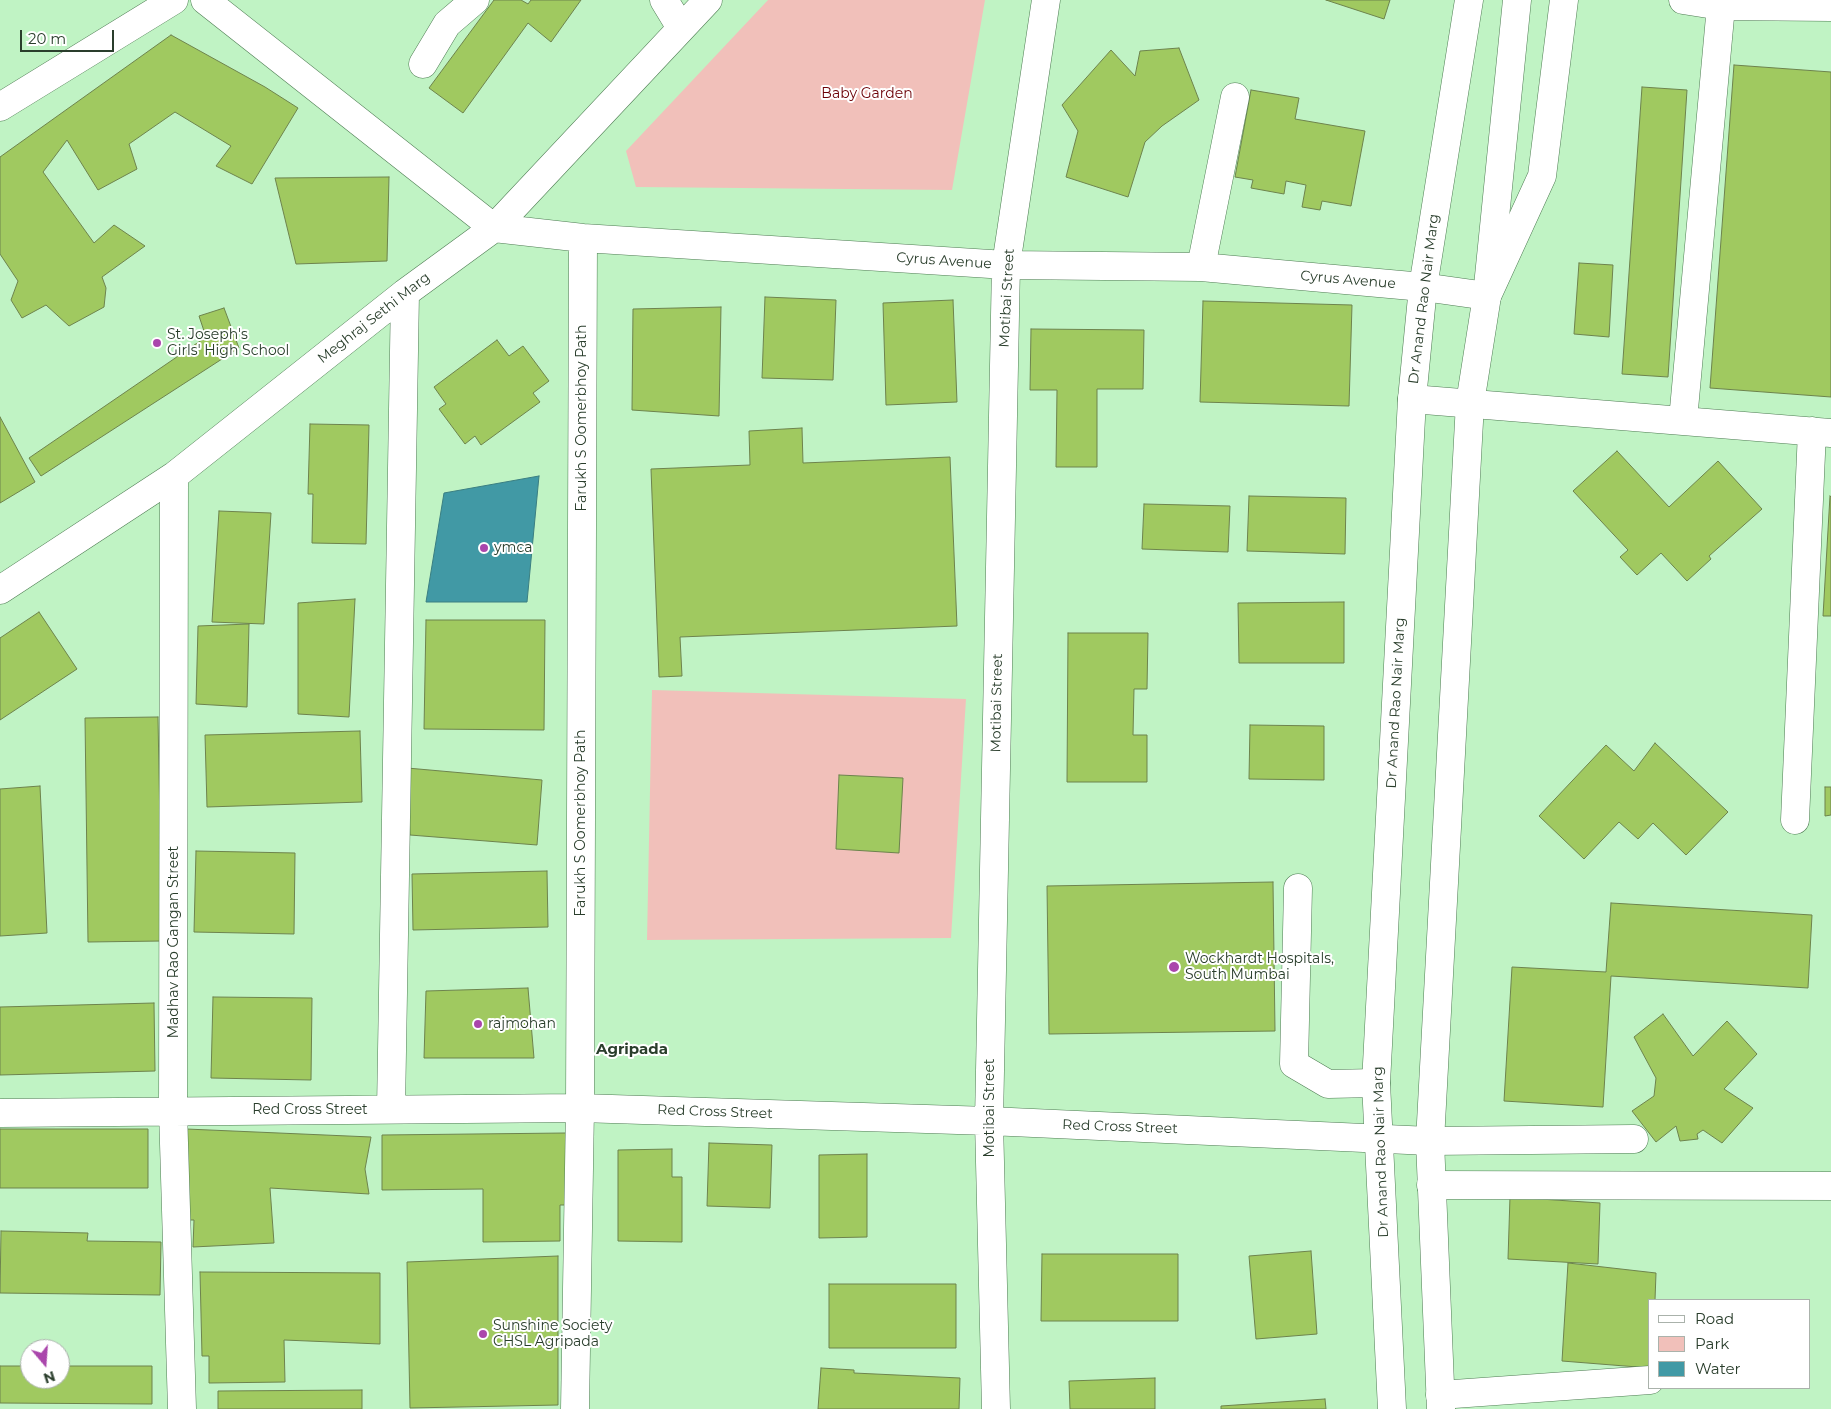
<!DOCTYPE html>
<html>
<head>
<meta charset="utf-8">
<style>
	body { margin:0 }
	#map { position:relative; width:1831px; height:1409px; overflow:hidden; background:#c0f3c4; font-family:Montserrat,sans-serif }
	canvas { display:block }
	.legend { position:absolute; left:1648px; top:1299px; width:162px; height:90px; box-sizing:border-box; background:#fff; border:1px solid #aab2ab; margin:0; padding:6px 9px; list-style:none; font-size:15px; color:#2a3e2c }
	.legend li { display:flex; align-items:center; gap:10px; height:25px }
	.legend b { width:25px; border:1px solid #aab2ab }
	.north { position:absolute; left:20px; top:1339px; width:50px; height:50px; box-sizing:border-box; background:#fff; border:1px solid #aab2ab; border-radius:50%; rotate:162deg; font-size:14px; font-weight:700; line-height:20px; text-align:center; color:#2a3e2c }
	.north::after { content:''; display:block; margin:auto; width:18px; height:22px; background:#aa46ac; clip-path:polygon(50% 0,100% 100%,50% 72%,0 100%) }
	.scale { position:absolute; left:20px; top:30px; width:94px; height:22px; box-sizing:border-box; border:2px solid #2a3e2c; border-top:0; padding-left:6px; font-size:15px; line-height:18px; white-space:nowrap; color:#2a3e2c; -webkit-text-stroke:4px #fff; paint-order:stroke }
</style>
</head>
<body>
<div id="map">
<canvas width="1831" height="1409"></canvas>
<ul class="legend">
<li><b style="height:6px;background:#fff"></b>Road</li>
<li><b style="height:14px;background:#f1c0ba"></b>Park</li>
<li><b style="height:14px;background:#4199a5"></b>Water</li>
</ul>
<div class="north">N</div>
<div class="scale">20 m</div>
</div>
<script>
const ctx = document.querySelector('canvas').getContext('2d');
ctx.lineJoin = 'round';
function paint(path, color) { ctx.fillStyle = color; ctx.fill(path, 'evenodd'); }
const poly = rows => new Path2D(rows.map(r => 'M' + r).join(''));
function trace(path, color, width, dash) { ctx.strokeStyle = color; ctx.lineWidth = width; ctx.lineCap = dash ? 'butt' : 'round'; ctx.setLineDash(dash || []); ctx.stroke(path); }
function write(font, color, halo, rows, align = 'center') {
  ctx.font = font + ' Montserrat,sans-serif'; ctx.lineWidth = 4; ctx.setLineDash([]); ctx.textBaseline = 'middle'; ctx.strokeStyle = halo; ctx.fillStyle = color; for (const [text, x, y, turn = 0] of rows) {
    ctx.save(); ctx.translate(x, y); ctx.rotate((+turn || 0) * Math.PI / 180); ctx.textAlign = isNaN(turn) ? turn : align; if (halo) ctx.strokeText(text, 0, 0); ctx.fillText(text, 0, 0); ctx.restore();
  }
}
paint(poly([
	[768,0,985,0,952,190,636,187,626,151],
	[652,690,966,699,951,938,647,940]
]), '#f1c0ba');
const water = poly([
	[539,476,527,602,426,602,444,493,539,476]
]);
paint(water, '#4199a5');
trace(water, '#3a7e81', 1);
const building = poly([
	[494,0,521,0,528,4,531,0,581,0,551,42,528,23,463,113,429,88,494,0],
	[1326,0,1390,0,1384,19,1326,0],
	[171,35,265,87,298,108,252,184,216,166,231,146,175,112,129,144,137,169,98,190,67,140,43,172,94,243,114,225,145,246,102,277,106,288,104,307,69,326,46,305,22,318,11,300,18,281,0,254,0,157,171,35],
	[1179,48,1199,100,1162,126,1145,142,1128,197,1066,177,1078,131,1062,105,1111,50,1135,76,1140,51,1179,48],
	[1734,65,1831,72,1831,397,1710,388,1734,65],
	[1642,87,1687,90,1668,377,1622,374,1642,87],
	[1251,90,1299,98,1295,119,1365,131,1351,206,1322,201,1320,210,1302,207,1306,185,1286,181,1284,194,1251,188,1253,180,1235,177,1251,90],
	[389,177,387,261,296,264,275,178,389,177],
	[1579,263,1613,265,1609,337,1574,334,1579,263],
	[765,297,836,300,833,380,762,378,765,297],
	[953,300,957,402,886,405,883,303,953,300],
	[1203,301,1352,305,1349,406,1200,402,1203,301],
	[721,307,719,416,632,410,633,309,721,307],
	[224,308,239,348,41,476,29,458,206,337,199,316,224,308],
	[1031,329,1144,330,1143,389,1097,389,1097,467,1056,467,1057,390,1030,390,1031,329],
	[497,340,509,356,523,346,549,381,533,393,540,402,481,445,475,436,465,444,439,409,446,404,434,387,497,340],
	[0,417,35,482,0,503,0,417],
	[310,424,369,425,366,544,312,543,313,494,308,494,310,424],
	[802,428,803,463,950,457,957,626,680,637,682,676,659,677,651,469,750,465,749,431,802,428],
	[1617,451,1669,507,1718,461,1762,509,1709,556,1711,559,1687,581,1661,553,1637,575,1620,557,1628,550,1573,491,1617,451],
	[1249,496,1346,498,1345,554,1247,551,1249,496],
	[1830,496,1831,497,1831,616,1823,616,1830,496],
	[1144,504,1230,506,1228,552,1142,549,1144,504],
	[219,511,271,513,264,624,212,622,219,511],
	[355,599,349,717,298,714,298,603,355,599],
	[1344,602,1344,663,1239,663,1238,603,1344,602],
	[39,612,77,669,0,720,0,638,39,612],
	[426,620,545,620,544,730,424,729,426,620],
	[249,624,247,707,196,704,198,626,249,624],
	[1068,633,1148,633,1147,689,1134,689,1133,735,1147,735,1147,782,1067,782,1068,633],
	[158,717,162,941,88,942,85,718,158,717],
	[1250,725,1324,726,1324,780,1249,779,1250,725],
	[360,731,362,802,207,807,205,735,360,731],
	[1655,743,1728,812,1686,855,1653,823,1638,839,1619,822,1584,859,1539,816,1606,745,1634,771,1655,743],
	[407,768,542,780,537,845,410,835,407,768],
	[839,775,903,778,899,853,836,849,839,775],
	[40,786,47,933,0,936,0,789,40,786],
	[1825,787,1831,787,1831,815,1825,816,1825,787],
	[196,851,295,853,294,934,194,932,196,851],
	[547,871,548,927,413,930,412,874,547,871],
	[1273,882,1275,1031,1049,1034,1047,886,1273,882],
	[1611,903,1812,915,1808,988,1611,976,1603,1107,1504,1101,1512,967,1606,972,1611,903],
	[528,988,534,1058,424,1058,426,991,528,988],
	[213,997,312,998,311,1080,211,1078,213,997],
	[154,1003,155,1071,0,1075,0,1007,154,1003],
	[1663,1014,1693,1056,1727,1021,1757,1054,1724,1089,1753,1108,1722,1143,1703,1130,1697,1134,1698,1139,1680,1141,1676,1126,1656,1142,1632,1111,1654,1096,1656,1078,1634,1037,1663,1014],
	[0,1129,148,1129,148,1188,0,1188,0,1129],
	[186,1129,371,1137,365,1169,369,1194,270,1188,274,1243,193,1247,194,1220,187,1220,186,1129],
	[566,1133,566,1205,560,1205,560,1241,483,1242,483,1189,382,1190,382,1135,566,1133],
	[709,1143,772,1145,770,1208,707,1206,709,1143],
	[672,1149,672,1177,682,1177,682,1242,618,1241,618,1150,672,1149],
	[867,1154,867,1237,819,1238,819,1155,867,1154],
	[1510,1197,1600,1203,1598,1264,1508,1259,1510,1197],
	[1,1231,88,1233,87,1241,161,1242,160,1295,0,1293,1,1231],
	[1311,1251,1317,1334,1256,1339,1249,1256,1311,1251],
	[1042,1254,1178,1254,1178,1321,1041,1321,1042,1254],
	[558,1256,558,1405,410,1408,407,1262,558,1256],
	[1568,1263,1656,1273,1655,1300,1650,1300,1650,1368,1562,1361,1568,1263],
	[200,1272,380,1273,380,1344,284,1340,285,1382,209,1383,209,1356,202,1356,200,1272],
	[829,1284,956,1284,956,1348,829,1348,829,1284],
	[0,1366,30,1366,30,1379,60,1379,60,1366,152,1366,152,1404,0,1403,0,1366],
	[821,1368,854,1370,854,1373,960,1378,959,1409,818,1409,821,1368],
	[1155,1378,1155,1409,1070,1409,1069,1381,1155,1378],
	[362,1390,362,1409,218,1409,218,1391,362,1390],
	[1325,1399,1326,1409,1221,1409,1221,1406,1325,1399]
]);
paint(building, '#a0c960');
trace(building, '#6d834d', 1);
const minor = poly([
	[205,0,494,228,583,238,1006,265,1201,267,1423,287,1487,296,1542,176,1564,0],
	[664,0,681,28],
	[1683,0,1721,6,1721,0],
	[423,64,447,24,475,0],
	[0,107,174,0],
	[1201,267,1235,97],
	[1412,399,1831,433],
	[1683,420,1721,6,1831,7],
	[174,476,173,1110,182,1409],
	[0,590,174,476,405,293,494,228,708,0],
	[1795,820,1812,431],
	[1298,888,1294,1064,1328,1084,1376,1083],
	[391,1109,405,293],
	[0,1113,580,1108,989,1121,1430,1141,1634,1139],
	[1431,1185,1831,1186],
	[1440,1395,1650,1380],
	[575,1409,580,1108,583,238],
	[996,1409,989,1121,1006,265,1046,0]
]);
const major = poly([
	[1392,1409,1376,1083,1412,399,1423,287,1469,0],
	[1441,1409,1430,1141,1470,403,1487,296,1517,0]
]);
trace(minor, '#4e7c53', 29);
trace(major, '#4e7c53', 29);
trace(minor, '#fff', 28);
trace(major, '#fff', 28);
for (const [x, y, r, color] of [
	[157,343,5,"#aa46ac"],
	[484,548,5,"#aa46ac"],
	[1174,967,6,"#aa46ac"],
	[478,1024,5,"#aa46ac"],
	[483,1334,5,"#aa46ac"]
]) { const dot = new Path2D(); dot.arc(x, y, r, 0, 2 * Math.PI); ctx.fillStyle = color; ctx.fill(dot); trace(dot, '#fff', 2); }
write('14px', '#6c0006', '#fff', [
	["Baby Garden",867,94]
]);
write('14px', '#2a3e2c', '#fff', [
	["Cyrus Avenue",944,261,4],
	["Cyrus Avenue",1348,280,5],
	["Motibai Street",1007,298,-87],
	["Dr Anand Rao Nair Marg",1424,299,-83],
	["Meghraj Sethi Marg",374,318,-38],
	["Farukh S Oomerbhoy Path",582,418,-90],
	["Motibai Street",997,703,-89],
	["Dr Anand Rao Nair Marg",1396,703,-87],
	["Farukh S Oomerbhoy Path",581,823,-90],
	["Madhav Rao Gangan Street",174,942,-90],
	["Motibai Street",990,1108,-90],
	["Red Cross Street",310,1110],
	["Red Cross Street",715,1112,2],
	["Red Cross Street",1120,1127,2],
	["Dr Anand Rao Nair Marg",1381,1152,-92]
]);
write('14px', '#2a3e2c', '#fff', [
	["St. Joseph's",167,335],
	["Girls' High School",167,351],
	["ymca",494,548],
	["Wockhardt Hospitals,",1185,959],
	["South Mumbai",1185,975],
	["rajmohan",488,1024],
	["Sunshine Society",493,1326],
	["CHSL Agripada",493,1342]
], 'left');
write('bold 15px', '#2a3e2c', '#fff', [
	["Agripada",632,1050]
]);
</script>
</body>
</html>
